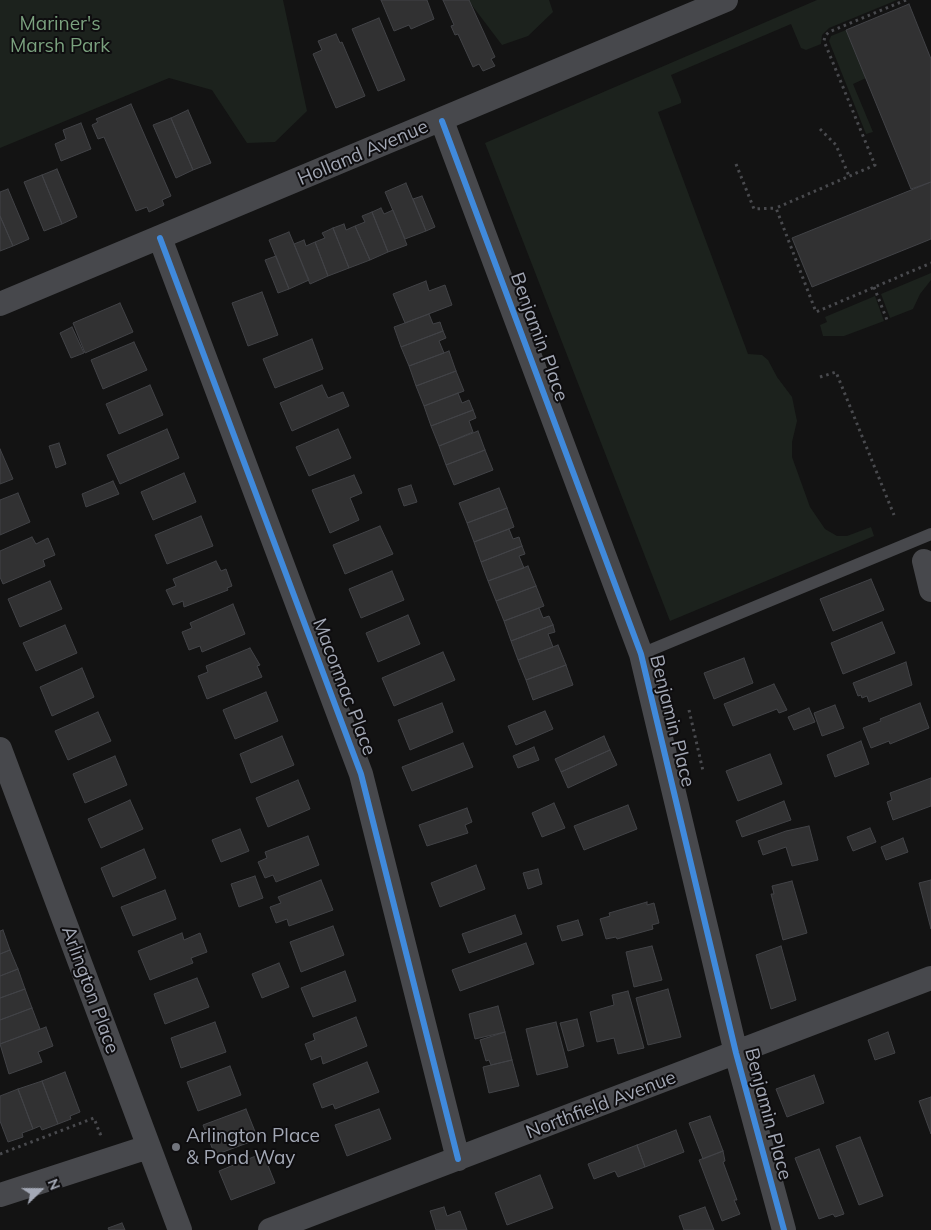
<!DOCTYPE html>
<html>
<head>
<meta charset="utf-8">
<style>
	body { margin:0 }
	#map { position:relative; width:931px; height:1230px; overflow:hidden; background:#131313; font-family:Mulish,sans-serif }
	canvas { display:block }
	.north { position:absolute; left:15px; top:1165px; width:50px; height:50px; -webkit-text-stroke:4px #0e0d0f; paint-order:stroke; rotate:68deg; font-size:14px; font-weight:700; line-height:20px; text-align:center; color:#a3a8b5 }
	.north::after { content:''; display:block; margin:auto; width:18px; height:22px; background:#a3a8b5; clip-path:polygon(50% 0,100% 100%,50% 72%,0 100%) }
</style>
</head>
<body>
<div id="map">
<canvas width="931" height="1230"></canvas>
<div class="north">N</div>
</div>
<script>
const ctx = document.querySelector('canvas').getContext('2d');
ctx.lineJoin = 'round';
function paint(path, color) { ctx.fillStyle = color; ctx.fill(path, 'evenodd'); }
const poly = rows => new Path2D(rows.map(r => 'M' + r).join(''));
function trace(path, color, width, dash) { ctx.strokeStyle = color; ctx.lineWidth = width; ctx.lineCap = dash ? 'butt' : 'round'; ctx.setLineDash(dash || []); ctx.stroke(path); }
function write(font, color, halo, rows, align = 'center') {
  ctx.font = font + ' Mulish,sans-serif'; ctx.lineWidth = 4; ctx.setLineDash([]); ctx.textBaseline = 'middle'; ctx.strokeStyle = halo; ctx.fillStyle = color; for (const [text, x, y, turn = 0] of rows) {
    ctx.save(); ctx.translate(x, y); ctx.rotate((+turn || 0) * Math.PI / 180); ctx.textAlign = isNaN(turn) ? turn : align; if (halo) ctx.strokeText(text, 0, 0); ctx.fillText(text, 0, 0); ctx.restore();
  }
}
paint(poly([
	[0,0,283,0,307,111,275,142,247,143,212,90,169,78,0,148],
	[468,0,549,0,553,12,528,36,502,45],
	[817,0,897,0,829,28,822,35,821,44,806,50,801,48,791,24,671,75,681,100,681,103,658,112,748,354,762,355,768,360,777,377,792,397,797,421,792,442,792,457,810,507,825,529,837,536,847,536,871,527,874,536,670,621,485,143],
	[846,30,866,78,853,84,873,132,866,134,829,41,831,36],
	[931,273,931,280,920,294,913,309,890,318,881,294],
	[875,296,884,321,844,336,823,336,820,325,827,322,825,317]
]), '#1c221d');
const building = poly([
	[381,0,427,0,434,19,411,29,409,25,394,31,381,0],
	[443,0,469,0,495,57,491,59,495,66,483,71,479,64,473,67,458,34,455,35,451,26,454,25,443,0],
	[909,4,931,59,931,182,911,189,846,30,909,4],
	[379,18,405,80,378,91,352,29,379,18],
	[336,34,340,43,342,42,365,96,336,108,313,54,322,50,318,41,336,34],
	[131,104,171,196,162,200,164,205,149,212,147,207,136,211,104,137,98,139,92,125,98,122,96,119,131,104],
	[188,110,211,163,193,170,171,118,188,110],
	[171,118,193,170,176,178,153,125,171,118],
	[81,123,91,149,61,161,55,144,66,139,63,130,81,123],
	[57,169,77,217,62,224,42,175,57,169],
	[42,175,62,224,44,231,24,182,42,175],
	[931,182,931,239,812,287,792,238,931,182],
	[406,183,426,231,405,239,385,192,406,183],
	[8,189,29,239,13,246,0,216,0,192,8,189],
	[422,196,435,227,426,231,413,199,422,196],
	[381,208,384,214,393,210,407,245,388,252,372,212,381,208],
	[372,212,388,252,370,260,355,226,365,222,362,216,372,212],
	[0,216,13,246,0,251,0,216],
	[344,224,346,230,355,226,370,260,349,268,333,228,344,224],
	[333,228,349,268,328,276,315,242,325,238,322,233,333,228],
	[289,232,309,280,289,289,269,240,289,232],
	[304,240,306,246,315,242,328,276,310,284,294,244,304,240],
	[276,256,289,289,278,293,265,260,276,256],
	[426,281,429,291,445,285,452,305,405,323,393,294,426,281],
	[262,292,278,335,248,346,232,303,262,292],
	[120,303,133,332,85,353,73,323,120,303],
	[429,314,433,324,440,322,443,331,401,347,394,327,429,314],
	[72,327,84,353,71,358,60,333,72,327],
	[443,331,446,338,439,341,444,353,409,366,401,347,443,331],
	[312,339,323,369,275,388,263,359,312,339],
	[134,342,147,370,103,389,91,360,134,342],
	[449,351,456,371,416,386,409,366,449,351],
	[456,371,464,391,424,406,416,386,456,371],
	[150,385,163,415,119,434,106,404,150,385],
	[322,385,328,398,343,392,349,406,292,431,280,403,322,385],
	[458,393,462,403,469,400,473,410,431,426,424,406,458,393],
	[473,410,476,418,469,421,473,432,439,446,431,426,473,410],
	[167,429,179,458,120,484,107,455,167,429],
	[338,429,351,458,309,476,296,447,338,429],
	[478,431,485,450,446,465,439,446,478,431],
	[59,443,66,464,56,468,49,446,59,443],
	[0,449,13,479,0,484,0,449],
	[485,450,493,470,454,485,446,465,485,450],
	[184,473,196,502,153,520,141,492,184,473],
	[354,475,362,493,350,498,359,520,330,533,312,490,354,475],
	[113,481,119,494,86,507,82,494,113,481],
	[411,485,417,502,404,506,398,489,411,485],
	[499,488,507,508,467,523,459,503,499,488],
	[18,493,30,522,0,535,0,500,18,493],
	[507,508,514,527,474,542,467,523,507,508],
	[201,516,213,546,167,564,155,535,201,516],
	[380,526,393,554,345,574,333,545,380,526],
	[509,529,513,539,519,537,522,546,481,562,474,542,509,529],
	[32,537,36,544,48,538,55,555,43,560,45,566,3,584,0,577,0,551,32,537],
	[522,546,525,554,519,556,524,568,488,581,481,562,522,546],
	[216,561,221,571,226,569,232,586,227,588,228,590,184,607,183,601,173,605,166,590,176,586,173,579,216,561],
	[528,566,536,586,496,601,488,581,528,566],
	[392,571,404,600,361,618,349,589,392,571],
	[871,579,884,610,833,631,820,599,871,579],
	[50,581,62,609,20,627,8,599,50,581],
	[536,586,544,606,504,621,496,601,536,586],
	[233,604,245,634,202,652,200,646,189,650,182,632,192,628,190,623,233,604],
	[539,608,543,618,549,616,553,625,511,641,504,621,539,608],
	[408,615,420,644,378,662,366,633,408,615],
	[882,622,895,653,843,674,831,643,882,622],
	[65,625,77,653,36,671,23,643,65,625],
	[553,625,555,632,548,634,553,647,518,660,511,641,553,625],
	[558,645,566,665,526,680,518,660,558,645],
	[250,648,260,665,257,666,262,677,207,699,198,676,208,672,206,666,250,648],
	[443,652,455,680,394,706,382,678,443,652],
	[744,658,753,683,714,699,704,673,744,658],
	[906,662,912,685,869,702,867,696,862,698,861,695,858,696,853,683,906,662],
	[566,665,573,685,533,700,526,680,566,665],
	[82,668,94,697,52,716,40,687,82,668],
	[774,684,787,710,779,713,777,709,733,726,724,704,774,684],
	[266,692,278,721,235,739,223,710,266,692],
	[442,703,453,732,410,750,398,720,442,703],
	[920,703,929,728,890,744,889,741,871,748,863,728,881,721,880,719,920,703],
	[835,705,844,728,822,736,814,713,835,705],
	[809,708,815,722,794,730,788,717,809,708],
	[545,711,553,729,516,745,508,726,545,711],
	[98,712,111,741,68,760,55,731,98,712],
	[282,736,294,765,251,783,240,754,282,736],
	[604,736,610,750,561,772,555,759,604,736],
	[861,741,869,764,835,777,827,755,861,741],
	[463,743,473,767,412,791,402,767,463,743],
	[534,747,539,760,518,768,513,756,534,747],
	[610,750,617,765,568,788,561,772,610,750],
	[770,754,782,784,738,801,726,771,770,754],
	[115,756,127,785,85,803,73,774,115,756],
	[931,778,931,806,893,820,887,802,892,800,890,793,931,778],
	[298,780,310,809,268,827,256,798,298,780],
	[130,800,143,829,101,848,88,819,130,800],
	[784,801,791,820,742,837,736,821,784,801],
	[554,803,565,828,542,837,532,813,554,803],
	[628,805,637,829,584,850,574,826,628,805],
	[467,808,472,822,465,825,468,833,427,846,419,825,467,808],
	[809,826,818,860,792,866,786,847,763,855,758,841,786,831,809,826],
	[870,828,876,842,853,851,847,837,870,828],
	[240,829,249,851,221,862,212,840,240,829],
	[308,836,319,865,276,882,273,875,265,878,258,862,267,858,265,852,308,836],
	[903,838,908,852,886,860,881,847,903,838],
	[144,849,156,878,113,897,101,868,144,849],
	[476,865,485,889,440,907,431,883,476,865],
	[538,869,542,884,528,889,523,873,538,869],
	[255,876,263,898,239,907,231,884,255,876],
	[321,880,333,910,289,926,287,919,276,923,270,907,281,903,278,897,321,880],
	[931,880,931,929,919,883,931,880],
	[792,881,807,933,783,940,771,894,774,894,772,886,792,881],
	[165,890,176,919,133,936,121,907,165,890],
	[647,902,647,905,654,903,659,923,652,925,653,929,617,939,616,937,606,939,600,919,610,916,609,913,647,902],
	[515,915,522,934,469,953,462,934,515,915],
	[578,920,583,935,562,941,557,926,578,920],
	[333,926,344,955,301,972,290,942,333,926],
	[3,930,10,950,0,954,0,931,3,930],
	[182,933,184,940,200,933,207,952,191,958,193,963,150,980,138,951,182,933],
	[526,943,534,964,460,991,452,970,526,943],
	[652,946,662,980,634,987,626,952,652,946],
	[781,946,796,1000,771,1009,756,955,781,946],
	[10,950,18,969,0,976,0,954,10,950],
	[279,963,289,987,262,998,252,974,279,963],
	[18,969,25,989,0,998,0,976,18,969],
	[345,971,356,1001,313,1017,301,988,345,971],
	[197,978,209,1007,165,1024,154,994,197,978],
	[25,989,32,1008,0,1020,0,998,25,989],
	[668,989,681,1037,648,1045,636,998,668,989],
	[628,991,644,1048,618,1054,614,1038,597,1042,590,1012,614,1005,612,995,628,991],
	[498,1006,505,1032,475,1039,469,1014,498,1006],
	[32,1008,40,1029,0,1044,0,1020,32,1008],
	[356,1017,367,1046,323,1064,321,1056,311,1060,305,1044,315,1040,313,1034,356,1017],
	[577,1019,584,1046,568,1051,560,1023,577,1019],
	[215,1022,226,1052,181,1068,171,1038,215,1022],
	[556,1022,568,1067,537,1075,526,1029,556,1022],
	[46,1027,53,1046,38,1052,42,1062,9,1074,0,1044,46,1027],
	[505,1032,512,1060,491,1065,489,1060,486,1061,480,1040,505,1032],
	[888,1032,895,1053,875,1060,868,1040,888,1032],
	[512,1060,519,1086,489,1093,483,1067,512,1060],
	[367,1062,379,1092,335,1109,333,1104,322,1108,313,1084,367,1062],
	[230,1066,241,1095,198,1111,187,1082,230,1066],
	[65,1072,80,1112,70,1116,71,1119,58,1124,42,1081,65,1072],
	[814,1075,824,1103,787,1117,776,1089,814,1075],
	[42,1081,58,1124,42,1130,40,1126,33,1129,18,1089,42,1081],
	[18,1089,33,1129,22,1133,23,1137,8,1142,0,1121,0,1096,18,1089],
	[931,1097,931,1134,919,1101,931,1097],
	[246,1109,258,1139,215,1155,203,1125,246,1109],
	[379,1109,391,1139,347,1156,335,1125,379,1109],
	[710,1116,723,1151,703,1159,689,1123,710,1116],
	[676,1130,684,1152,645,1167,637,1145,676,1130],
	[860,1137,883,1196,859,1205,836,1146,860,1137],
	[637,1145,645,1167,618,1177,615,1171,594,1179,588,1164,637,1145],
	[819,1149,844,1214,835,1217,833,1214,819,1219,795,1158,819,1149],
	[723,1151,725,1161,723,1162,737,1200,734,1200,740,1214,722,1221,699,1160,723,1151],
	[263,1153,275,1183,231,1200,219,1171,263,1153],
	[540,1175,553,1208,507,1225,495,1193,540,1175],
	[444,1207,447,1216,460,1211,467,1230,436,1230,430,1211,444,1207],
	[705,1207,714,1230,684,1230,679,1216,705,1207],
	[122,1223,125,1230,109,1230,108,1228,122,1223]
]);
paint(building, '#313132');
trace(building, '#424347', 1);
trace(poly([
	[906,0,829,32,825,36,824,41,875,165,776,208,816,312,931,263],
	[820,129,836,145,849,176],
	[736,164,754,209,776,208],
	[874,287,887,320],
	[820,377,836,372,894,515],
	[689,710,703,771],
	[0,1154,94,1118,100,1134,103,1133]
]), '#494a4e', 3, [2.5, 4]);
trace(poly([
	[641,654,931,534]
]), '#47484c', 12);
trace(poly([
	[442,121,641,654,736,1053,784,1230],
	[160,238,361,774,458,1159],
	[0,304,726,0],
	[924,561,931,590],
	[0,749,180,1230],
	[0,1195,148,1147],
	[270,1230,931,978]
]), '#47484c', 24);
trace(poly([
	[442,121,641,654,736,1053,784,1230],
	[160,238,361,774,458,1159]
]), '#408adc', 6);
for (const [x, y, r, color] of [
	[176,1147,5,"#71747c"]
]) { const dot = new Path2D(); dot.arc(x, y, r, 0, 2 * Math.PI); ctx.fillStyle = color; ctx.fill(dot); trace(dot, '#0e0d0f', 2); }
write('19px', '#7aa17e', '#0e0d0f', [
	["Mariner's",60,24],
	["Marsh Park",60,46]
]);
write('19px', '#a3a8b5', '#0e0d0f', [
	["Holland Avenue",363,153,-23],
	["Benjamin Place",539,337,70],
	["Macormac Place",344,687,69],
	["Benjamin Place",672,721,76],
	["Arlington Place",90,990,70],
	["Northfield Avenue",601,1105,-21],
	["Benjamin Place",768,1114,75]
]);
write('19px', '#a3a8b5', '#0e0d0f', [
	["Arlington Place",186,1136],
	["& Pond Way",186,1158]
], 'left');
</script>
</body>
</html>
